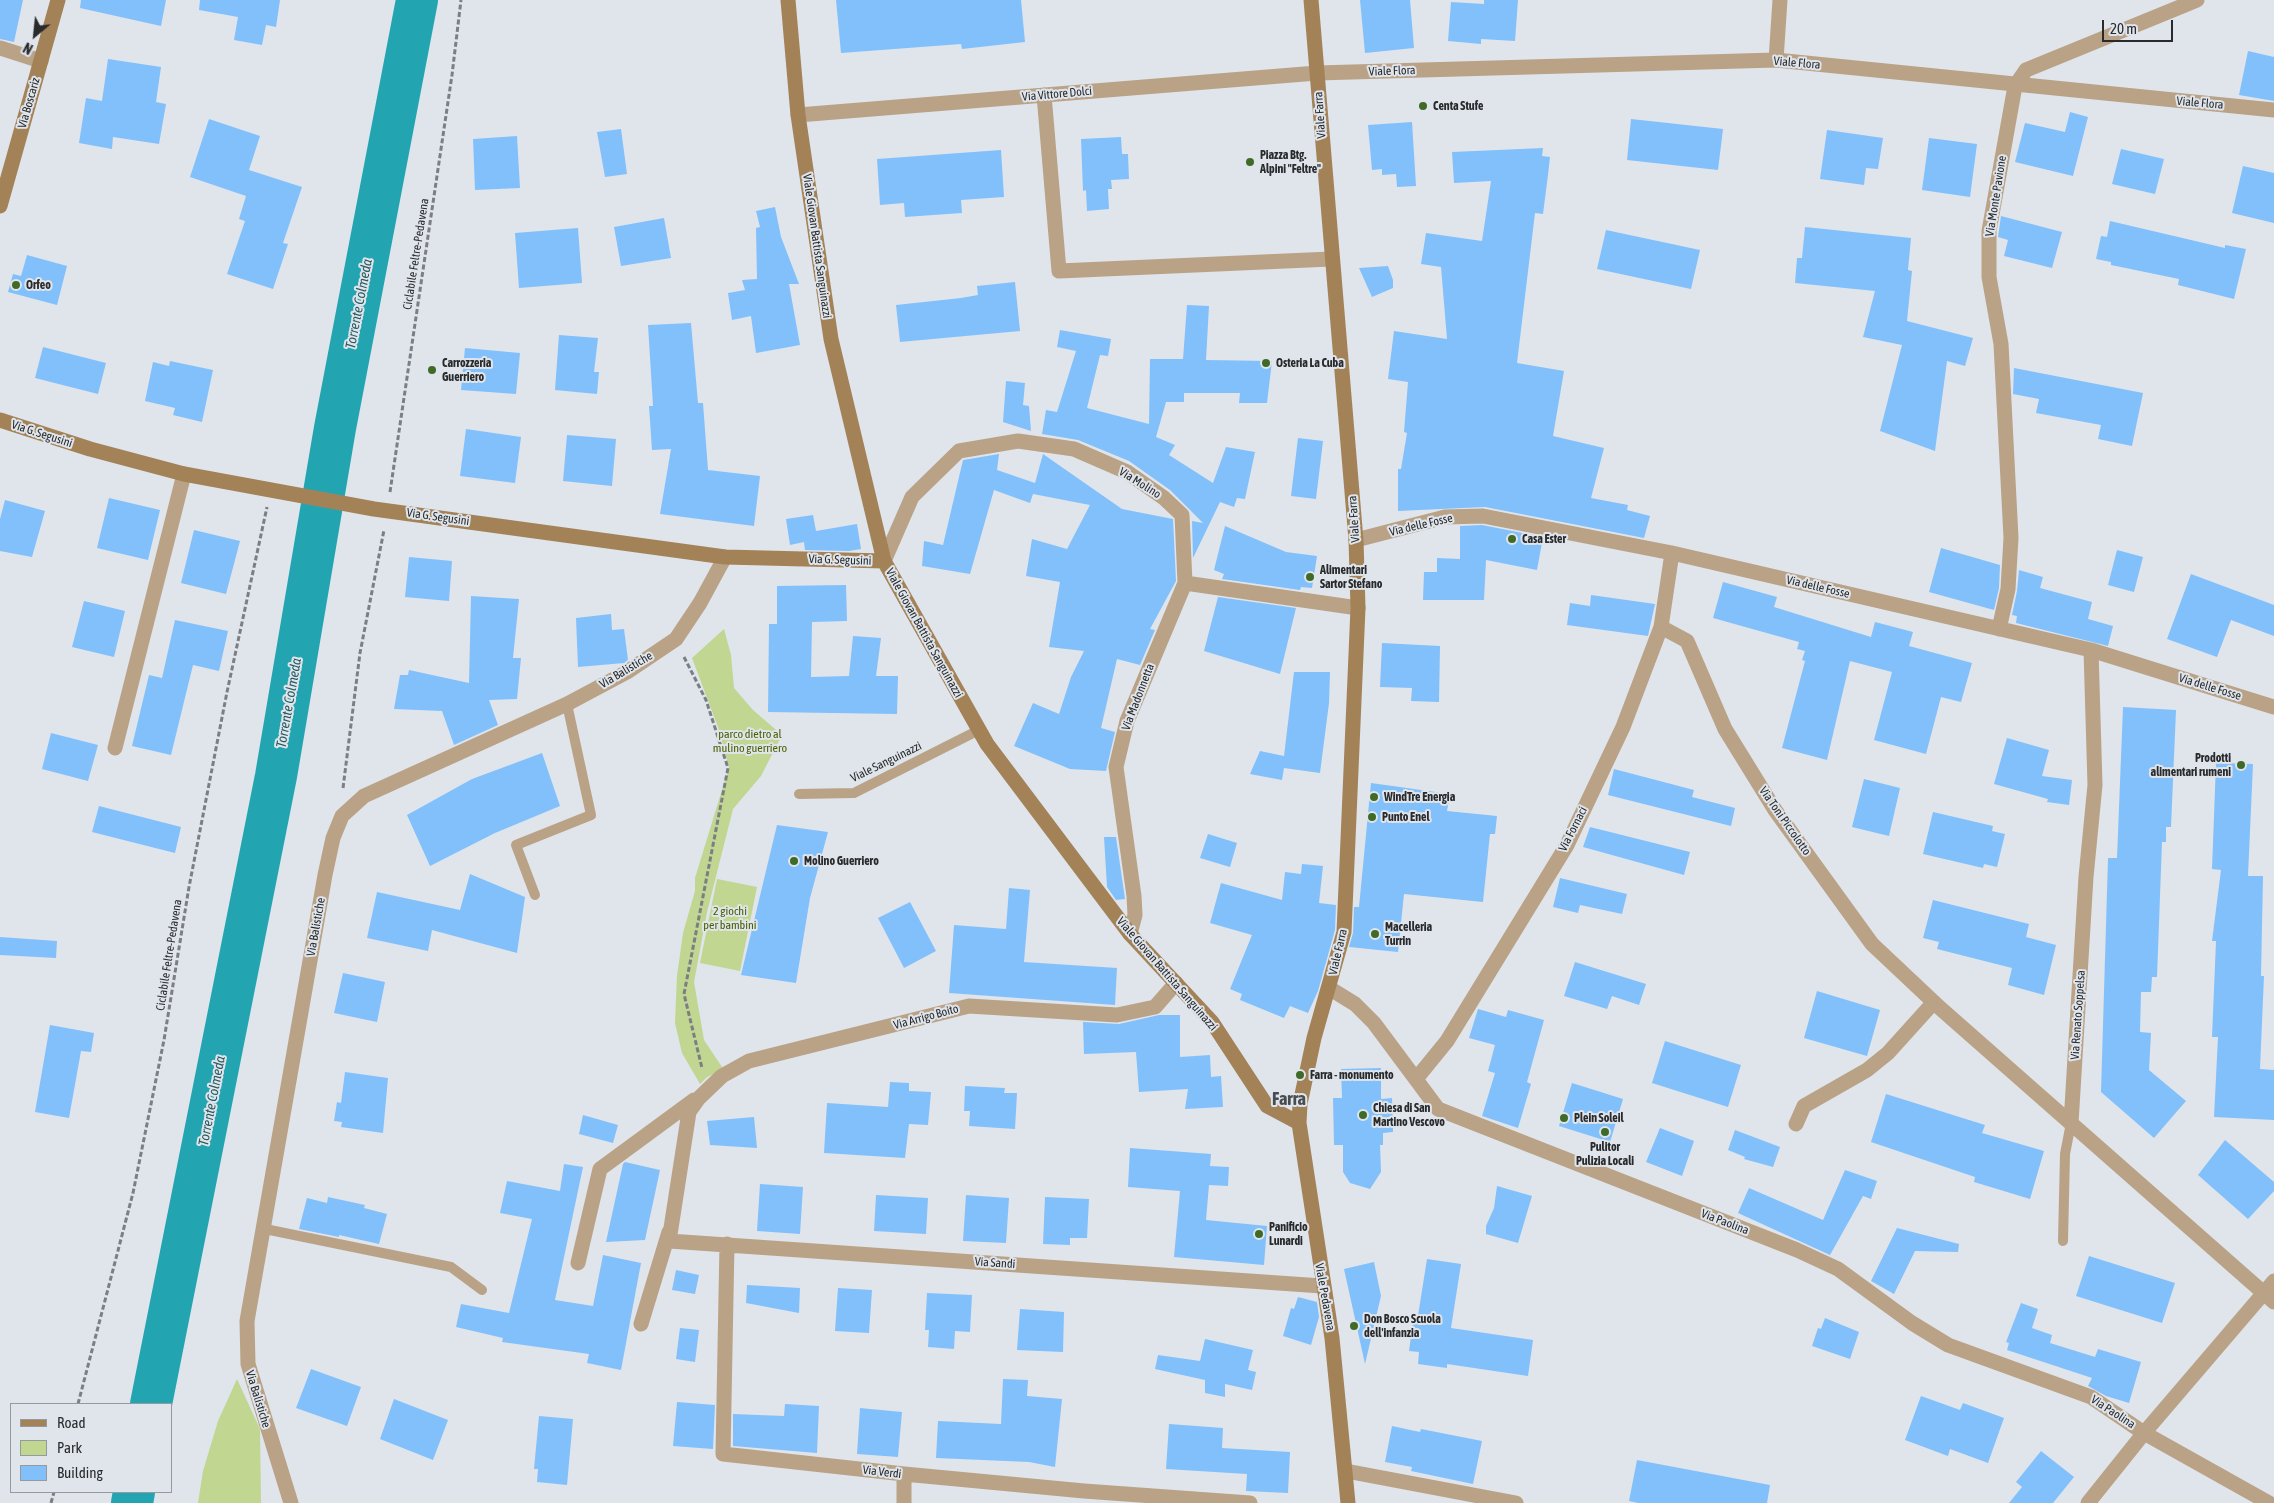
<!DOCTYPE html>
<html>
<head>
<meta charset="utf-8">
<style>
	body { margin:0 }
	#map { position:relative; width:2274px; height:1503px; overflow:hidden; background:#dfe5eb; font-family:"Asap Condensed",sans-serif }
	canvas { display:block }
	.legend { position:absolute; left:10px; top:1403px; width:162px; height:90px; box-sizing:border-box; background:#dfe5eb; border:1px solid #969a9f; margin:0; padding:6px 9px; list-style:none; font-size:15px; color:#282a2c }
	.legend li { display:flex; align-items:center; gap:10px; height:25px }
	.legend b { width:25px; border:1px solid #969a9f }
	.north { position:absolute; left:10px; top:10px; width:50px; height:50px; -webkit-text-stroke:4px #dfe5eb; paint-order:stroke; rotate:208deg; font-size:14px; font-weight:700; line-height:20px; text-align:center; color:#282a2c }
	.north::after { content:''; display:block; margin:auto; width:18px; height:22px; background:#282a2c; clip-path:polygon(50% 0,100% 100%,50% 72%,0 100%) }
	.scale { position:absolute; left:2102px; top:20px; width:71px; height:22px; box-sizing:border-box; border:2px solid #282a2c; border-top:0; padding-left:6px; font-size:15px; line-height:18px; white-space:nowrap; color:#282a2c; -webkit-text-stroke:4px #dfe5eb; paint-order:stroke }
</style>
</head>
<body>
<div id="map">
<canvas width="2274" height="1503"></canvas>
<ul class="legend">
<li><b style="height:6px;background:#a48258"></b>Road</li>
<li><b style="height:14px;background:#c0d691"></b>Park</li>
<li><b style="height:14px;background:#82c0fb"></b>Building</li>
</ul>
<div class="north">N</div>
<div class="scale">20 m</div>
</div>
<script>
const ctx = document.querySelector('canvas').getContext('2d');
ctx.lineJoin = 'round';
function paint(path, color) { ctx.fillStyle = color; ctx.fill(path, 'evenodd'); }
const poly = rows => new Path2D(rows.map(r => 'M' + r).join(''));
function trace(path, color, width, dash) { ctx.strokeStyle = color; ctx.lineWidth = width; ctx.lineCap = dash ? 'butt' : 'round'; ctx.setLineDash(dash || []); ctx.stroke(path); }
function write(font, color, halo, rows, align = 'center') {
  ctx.font = font + ' "Asap Condensed",sans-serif'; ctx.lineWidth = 4; ctx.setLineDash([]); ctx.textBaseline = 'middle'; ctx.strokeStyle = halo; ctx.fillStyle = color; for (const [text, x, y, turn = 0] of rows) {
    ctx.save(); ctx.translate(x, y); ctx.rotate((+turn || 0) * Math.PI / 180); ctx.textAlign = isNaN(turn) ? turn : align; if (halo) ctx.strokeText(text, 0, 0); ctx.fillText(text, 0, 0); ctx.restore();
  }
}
paint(poly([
	[724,629,731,655,734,688,753,710,782,735,761,776,733,809,707,912,694,982,704,1040,724,1070,707,1077,700,1084,682,1053,675,1023,677,976,683,933,695,891,695,878,729,767,718,727,692,658],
	[717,879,757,887,740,971,700,963],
	[237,1379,260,1429,261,1503,198,1503,203,1471,218,1421]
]), '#c0d691');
trace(poly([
	[151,1404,276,776,335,428,417,0],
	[132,1503,134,1492]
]), '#23a5b1', 42);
paint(poly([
	[0,0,23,0,14,42,0,39],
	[81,0,166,0,161,26,80,8],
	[200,0,280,0,276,27,266,25,262,45,234,40,238,17,199,10],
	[836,0,1021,0,1025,42,962,49,961,44,841,53],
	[1360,0,1410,0,1414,48,1365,53],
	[1484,0,1518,0,1515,41,1481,39,1481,44,1448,41,1451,2,1484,4],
	[2248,51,2274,57,2274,101,2239,95],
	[108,59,161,67,156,102,166,104,159,144,113,137,112,149,79,143,86,98,102,101],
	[2070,112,2088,117,2073,176,2015,162,2025,123,2065,132],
	[209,119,260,136,249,170,302,187,283,243,288,244,273,289,227,274,245,221,239,219,246,196,190,177],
	[1631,119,1723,129,1718,170,1627,160],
	[1412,122,1416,186,1397,187,1396,174,1382,175,1382,169,1372,170,1368,125],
	[621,129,627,174,605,177,597,132],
	[1827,130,1883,138,1878,169,1866,168,1864,185,1820,179],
	[517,136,520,188,475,190,473,139],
	[1121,137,1122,154,1128,154,1129,179,1111,180,1112,189,1108,189,1109,209,1087,211,1086,190,1083,191,1081,139],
	[1929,138,1977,144,1970,197,1922,190],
	[1543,148,1542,156,1550,157,1548,175,1543,214,1535,213,1517,363,1564,371,1553,436,1604,448,1591,498,1628,505,1627,510,1650,516,1644,538,1485,507,1398,511,1398,469,1401,469,1407,433,1404,432,1408,382,1388,379,1394,331,1447,339,1441,267,1421,264,1426,233,1482,241,1491,181,1454,183,1452,152],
	[2121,149,2164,159,2155,194,2112,184],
	[1001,150,1004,197,961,200,962,213,905,217,904,203,880,205,877,159],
	[2243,166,2274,173,2274,223,2232,213],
	[775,207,781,237,799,284,789,284,800,345,756,353,751,316,732,320,728,293,745,290,742,280,757,279,756,228,760,227,756,211],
	[2001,216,2062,232,2052,268,2004,256,2008,240,1998,237],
	[664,218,671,258,621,266,614,227],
	[2110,221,2225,248,2225,245,2246,249,2234,299,2178,285,2179,279,2111,265,2111,262,2096,259,2101,236,2107,237],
	[1805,227,1911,238,1908,270,1912,271,1907,321,1973,338,1965,366,1947,361,1935,451,1880,431,1902,345,1863,337,1875,291,1795,283,1797,258,1802,258],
	[578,228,582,283,519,288,515,233],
	[1606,230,1700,250,1691,289,1597,269],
	[27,255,67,266,57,305,8,292,13,274,21,276],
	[1388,266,1393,280,1393,288,1372,297,1359,268],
	[1015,282,1020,331,900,342,896,305,961,298,978,295,977,286],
	[1187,305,1209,306,1206,360,1272,361,1267,403,1239,403,1240,393,1184,393,1184,402,1166,402,1156,437,1175,445,1169,455,1213,483,1226,447,1255,452,1245,499,1237,498,1234,507,1220,502,1193,558,1192,521,1203,523,1170,490,1129,461,1078,440,1042,434,1046,410,1057,412,1076,351,1057,347,1060,330,1111,339,1108,356,1100,355,1087,408,1149,424,1150,359,1183,359],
	[691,323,698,403,703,403,708,470,760,476,754,526,660,514,671,449,652,450,649,406,653,406,648,325],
	[559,335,598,338,594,372,599,372,597,394,555,390],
	[43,347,106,363,98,394,35,378],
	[465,348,520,353,516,394,461,390],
	[170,361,213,370,202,422,173,415,175,408,145,401,153,362,169,366],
	[2014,368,2143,393,2132,446,2098,439,2101,425,2036,413,2039,399,2013,394],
	[1006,381,1025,383,1023,405,1029,406,1031,431,1003,422],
	[466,429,521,437,515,483,460,476],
	[567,435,616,439,612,486,563,481],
	[1298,438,1323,441,1316,499,1291,496],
	[999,454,997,470,1035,483,1043,454,1122,509,1173,519,1176,581,1150,629,1155,630,1140,665,1117,659,1101,728,1115,732,1106,771,1070,769,1014,746,1033,703,1059,714,1071,677,1084,651,1049,647,1060,582,1026,576,1032,539,1067,549,1090,505,1033,494,1030,503,994,490,970,574,922,566,924,541,943,545,963,460],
	[109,498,160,510,148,560,97,548],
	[5,500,45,511,32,557,0,551,0,519],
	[813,515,816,531,857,524,861,549,849,551,805,550,804,542,790,545,786,519],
	[1482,525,1543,537,1537,570,1486,560,1484,600,1423,600,1424,572,1437,572,1437,558,1460,559,1460,526],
	[1225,526,1286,552,1317,556,1312,588,1301,587,1300,590,1222,579,1224,574,1214,570],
	[194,530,240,541,226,594,181,583],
	[1941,548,2000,565,1999,588,1994,610,1929,592],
	[2117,550,2143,557,2134,592,2108,585],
	[409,557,452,561,449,601,405,597],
	[2019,570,2043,577,2040,588,2092,602,2088,619,2113,626,2108,646,2016,623,2017,616,2012,615,2017,591],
	[2191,574,2274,605,2274,636,2231,620,2217,657,2167,639],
	[1723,582,1777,597,1774,607,1871,637,1875,622,1913,632,1909,646,1972,663,1961,702,1941,697,1926,754,1874,740,1892,672,1850,661,1827,760,1782,748,1805,661,1802,660,1805,651,1797,649,1799,642,1713,618],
	[846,585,847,621,812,622,811,677,849,676,853,636,881,638,876,676,898,676,897,714,768,712,769,624,777,624,777,586],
	[1591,595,1655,604,1648,636,1567,625,1570,603,1590,606],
	[471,596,519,599,513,658,521,658,517,699,489,700,498,725,454,745,442,711,394,709,400,675,408,675,409,670,469,683],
	[1218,597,1296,608,1280,674,1204,651],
	[84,601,125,611,114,657,72,647],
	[611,614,612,630,624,629,628,660,624,663,578,667,576,618],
	[175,620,228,631,219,671,193,665,171,755,132,746,149,675,162,678],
	[1382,643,1440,646,1439,702,1411,701,1412,688,1380,687],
	[1294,672,1330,672,1329,703,1320,773,1284,768,1282,780,1250,774,1260,751,1284,756],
	[2123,707,2176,710,2171,827,2166,827,2166,842,2162,842,2157,977,2152,977,2151,992,2141,992,2140,1032,2151,1033,2149,1070,2186,1101,2154,1138,2101,1092,2108,858,2117,858],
	[51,733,98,745,88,781,42,769],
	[2007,738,2049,750,2042,776,2072,780,2069,805,2047,802,2048,799,1994,784],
	[542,753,560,806,495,833,430,866,407,815,472,779],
	[2216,763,2253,764,2248,876,2263,876,2261,976,2264,976,2260,1069,2274,1070,2274,1120,2214,1117,2218,1037,2212,1037,2216,941,2212,941,2221,870,2212,869],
	[1614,769,1694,790,1692,797,1735,808,1731,826,1608,795],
	[1864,779,1900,788,1889,836,1852,827],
	[1371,783,1450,794,1447,811,1497,816,1495,834,1490,834,1483,902,1404,894,1398,952,1349,947,1353,933,1354,907,1359,907],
	[99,806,181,827,175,853,92,832],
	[1933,812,1993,826,1992,831,2005,834,1997,867,1984,864,1983,868,1923,854],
	[777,825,828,832,810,898,796,983,741,975],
	[1590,827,1690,852,1684,875,1583,847],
	[1208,834,1237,843,1230,867,1200,858],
	[1104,837,1116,837,1125,899,1116,900,1107,887],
	[1302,864,1323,866,1319,903,1336,905,1335,930,1318,991,1308,1013,1290,1006,1284,1018,1240,1000,1242,994,1230,989,1252,935,1210,923,1221,883,1282,900,1285,872,1301,874],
	[470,874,525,897,517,953,432,930,428,951,367,938,377,892,460,910],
	[1560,878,1627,894,1622,914,1580,905,1578,913,1553,907],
	[1009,888,1030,890,1024,962,1117,968,1115,1005,949,993,954,925,1006,929],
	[1933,900,2029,924,2026,937,2056,945,2044,995,2008,985,2012,968,1937,949,1939,942,1923,938],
	[910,902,936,951,904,968,878,918],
	[0,937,57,941,56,958,0,955],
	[1575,962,1646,984,1639,1005,1612,996,1607,1009,1564,996],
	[343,973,385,982,377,1022,334,1013],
	[1817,991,1880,1010,1867,1056,1804,1038],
	[1478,1009,1506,1017,1508,1010,1544,1020,1527,1082,1531,1084,1518,1128,1482,1116,1495,1073,1488,1071,1495,1045,1469,1038],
	[1159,1015,1180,1015,1180,1057,1210,1055,1211,1077,1221,1076,1223,1107,1185,1109,1188,1089,1139,1092,1136,1052,1084,1054,1083,1022,1119,1024],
	[50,1025,94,1033,91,1052,81,1051,69,1118,35,1112],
	[1665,1041,1741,1065,1728,1107,1652,1083],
	[1381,1068,1381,1099,1392,1098,1393,1132,1383,1133,1383,1145,1380,1145,1381,1172,1370,1189,1350,1183,1343,1172,1343,1145,1334,1145,1333,1098,1342,1098,1341,1069],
	[345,1072,388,1078,383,1133,341,1127,342,1122,334,1121,337,1102,341,1103],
	[890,1082,909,1083,909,1091,931,1092,928,1125,909,1124,905,1158,824,1153,827,1103,888,1107],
	[1572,1083,1623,1099,1610,1142,1559,1126],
	[965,1086,1005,1088,1004,1093,1017,1093,1015,1129,969,1126,970,1111,964,1111],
	[1886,1094,1985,1125,1982,1133,2044,1151,2030,1199,1974,1182,1975,1177,1871,1142],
	[583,1115,618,1125,613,1143,579,1134],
	[754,1117,757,1148,710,1145,707,1121],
	[1660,1128,1694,1141,1682,1176,1646,1162],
	[1735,1130,1780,1147,1773,1167,1744,1159,1745,1157,1728,1150],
	[2225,1140,2274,1182,2274,1191,2248,1219,2198,1175],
	[1130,1148,1211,1154,1210,1166,1229,1167,1228,1186,1209,1185,1206,1220,1267,1226,1264,1265,1174,1257,1180,1191,1128,1187],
	[625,1162,660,1170,645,1240,606,1242,623,1164],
	[564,1164,583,1167,555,1300,593,1306,603,1255,641,1263,621,1370,587,1363,589,1354,502,1342,503,1338,456,1327,461,1304,509,1313,532,1219,500,1213,507,1181,560,1191],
	[1845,1170,1877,1181,1871,1199,1863,1196,1830,1255,1738,1213,1749,1188,1823,1220],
	[760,1184,803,1187,800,1234,757,1231],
	[1497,1186,1532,1196,1518,1243,1486,1234,1486,1226,1494,1208],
	[876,1195,928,1198,926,1234,874,1231],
	[966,1195,1009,1198,1006,1243,963,1241],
	[328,1197,365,1205,364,1208,387,1214,379,1244,339,1235,339,1237,299,1229,307,1198,327,1203],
	[1045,1197,1089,1199,1087,1238,1070,1238,1070,1245,1043,1244],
	[1897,1228,1959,1244,1958,1252,1915,1251,1894,1294,1871,1281],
	[2089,1256,2175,1283,2162,1323,2076,1296],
	[1427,1259,1461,1264,1451,1328,1533,1340,1528,1376,1447,1364,1447,1368,1418,1364,1419,1352,1409,1351,1413,1322,1417,1322],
	[1374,1262,1381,1296,1365,1364,1344,1269],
	[676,1270,699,1275,695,1294,672,1290],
	[747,1285,800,1288,799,1313,746,1303],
	[838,1288,872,1290,869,1333,835,1331],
	[927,1293,972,1295,970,1332,955,1331,954,1349,928,1347,929,1330,925,1330],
	[1298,1297,1317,1302,1319,1317,1311,1345,1283,1336,1291,1308,1294,1309],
	[2021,1303,2038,1309,2032,1328,2052,1335,2050,1343,2095,1357,2098,1349,2141,1362,2129,1403,2106,1396,2088,1386,2092,1378,2007,1350,2009,1343,2006,1342],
	[1020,1309,1064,1312,1063,1352,1017,1350],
	[1825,1318,1859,1332,1850,1359,1812,1346,1818,1328,1821,1329],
	[680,1328,699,1330,695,1362,676,1359],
	[1205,1339,1253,1350,1248,1370,1256,1372,1252,1390,1225,1384,1225,1397,1205,1393,1205,1380,1155,1369,1158,1355,1200,1361],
	[311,1369,361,1387,347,1426,296,1408],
	[1003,1379,1028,1380,1027,1396,1062,1399,1055,1467,1029,1462,936,1458,938,1421,1001,1424],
	[1921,1396,1960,1410,1963,1403,2004,1418,1988,1463,1950,1449,1948,1456,1905,1440],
	[394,1399,448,1420,433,1460,380,1439],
	[677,1402,715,1405,713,1449,673,1446],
	[785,1404,819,1406,817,1453,733,1446,733,1414,784,1416],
	[860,1408,902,1412,898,1457,857,1454],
	[539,1416,573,1419,567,1485,537,1482,538,1469,534,1469],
	[1169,1424,1223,1428,1222,1448,1290,1452,1288,1493,1246,1491,1247,1474,1166,1469],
	[1392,1426,1420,1432,1421,1429,1482,1441,1473,1484,1411,1471,1412,1467,1385,1462],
	[2041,1451,2074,1477,2053,1503,2009,1503,2022,1487,2016,1482],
	[1637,1460,1770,1485,1767,1503,1638,1503,1629,1501]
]), '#82c0fb');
trace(poly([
	[390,492,452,75,461,0],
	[684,657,706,700,728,768,684,994,702,1068],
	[343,788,360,653,384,530],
	[78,1404,133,1193,164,1040,189,887,227,692,267,507],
	[51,1503,54,1492]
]), '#7b7f83', 3, [5, 2.5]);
trace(poly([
	[799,794,854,793,979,730],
	[535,895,516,845,591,815,567,704],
	[265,1229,451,1267,482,1290],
	[2063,1241,2065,1154,2071,1123]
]), '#baa287', 10);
trace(poly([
	[0,48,41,61],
	[1776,60,1780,0],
	[1044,95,1059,271,1331,259],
	[798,115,1317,73,1776,60,2274,110],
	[1356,540,1445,517,1483,516,1672,553,2091,650,2274,707],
	[884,561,912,497,959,451,1018,441,1074,449,1127,472,1164,498,1182,515,1185,583,1358,608],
	[1661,627,1687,641,1725,729,1775,810,1872,944,1940,1008,2274,1302],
	[1999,629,2008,589,2011,538,2001,344,1989,277,1989,231,2015,86,2026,70,2197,0],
	[115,748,184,474],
	[1130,934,1135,915,1134,896,1116,767,1127,721,1185,583],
	[1176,983,1155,1007,1117,1015,969,1006,749,1061,722,1076,699,1098,689,1112,669,1241,1322,1286],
	[1329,988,1355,1004,1374,1023,1438,1109,1797,1250,1838,1269,1912,1323,1948,1345,2091,1397,2144,1433,2269,1503],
	[1416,1079,1447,1041,1567,845,1623,727,1661,627,1672,553],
	[2071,1123,2086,877,2095,785,2091,650],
	[1796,1124,1804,1106,1867,1070,1888,1053,1934,1002],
	[727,1244,723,1454,904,1474,1084,1491,1250,1503],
	[578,1263,600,1169,694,1100],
	[641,1324,669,1232],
	[1346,1471,1516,1503],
	[904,1474,904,1503],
	[291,1503,248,1364,247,1321,325,875,333,838,342,816,364,796,567,704,627,672,676,639,700,603,725,557],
	[2088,1503,2144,1433,2274,1281]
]), '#baa287', 15);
trace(poly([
	[788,0,798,115,831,339,884,561,987,744,1130,934,1212,1022,1267,1106,1299,1123],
	[1311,0,1356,540,1358,608,1344,932,1314,1038,1300,1104,1299,1123,1332,1338,1348,1503],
	[0,206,58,0],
	[0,420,90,449,184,474,374,509,725,557,884,561]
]), '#a48258', 15);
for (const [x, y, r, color] of [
	[1423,106,5,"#3f6a27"],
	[1250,162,5,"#3f6a27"],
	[16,285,5,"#3f6a27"],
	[1266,363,5,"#3f6a27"],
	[432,370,5,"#3f6a27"],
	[1512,539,5,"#3f6a27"],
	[1310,577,5,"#3f6a27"],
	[2241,765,5,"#3f6a27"],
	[1374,797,5,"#3f6a27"],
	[1372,817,5,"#3f6a27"],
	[794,861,5,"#3f6a27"],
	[1375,934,5,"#3f6a27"],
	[1300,1075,5,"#3f6a27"],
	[1363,1115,5,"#3f6a27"],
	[1564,1118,5,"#3f6a27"],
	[1605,1132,5,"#3f6a27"],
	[1259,1234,5,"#3f6a27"],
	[1354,1326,5,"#3f6a27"]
]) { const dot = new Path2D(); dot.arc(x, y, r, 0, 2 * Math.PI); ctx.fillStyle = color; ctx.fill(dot); trace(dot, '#dfe5eb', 2); }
write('12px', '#282a2c', '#dfe5eb', [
	["Viale Flora",1797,63,5],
	["Viale Flora",1392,71,-2],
	["Via Vittore Dolci",1057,94,-5],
	["Via Boscariz",29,103,-74],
	["Viale Flora",2200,103,5],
	["Viale Farra",1320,115,-94],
	["Via Monte Pavione",1996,196,-81],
	["Viale Giovan Battista Sanguinazzi",817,246,82],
	["Ciclabile Feltre-Pedavena",416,254,-81],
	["Via G. Segusini",42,434,18],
	["Via Molino",1140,483,32],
	["Via G. Segusini",438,517,8],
	["Viale Farra",1354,519,-94],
	["Via delle Fosse",1421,525,-13],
	["Via G. Segusini",840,560,2],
	["Via delle Fosse",1818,587,13],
	["Viale Giovan Battista Sanguinazzi",924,633,61],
	["Via Balistiche",626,670,-31],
	["Via delle Fosse",2210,687,17],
	["Via Madonnetta",1138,697,-69],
	["Viale Sanguinazzi",886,762,-26],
	["Via Toni Piccolotto",1785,821,55],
	["Via Fornaci",1573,829,-63],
	["Via Balistiche",316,927,-80],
	["Viale Farra",1338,952,-77],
	["Ciclabile Feltre-Pedavena",169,955,-81],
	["Viale Giovan Battista Sanguinazzi",1167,974,49],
	["Via Renato Soppelsa",2078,1015,-86],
	["Via Arrigo Boito",926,1017,-15],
	["Via Paolina",1725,1222,21],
	["Via Sandi",995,1263,4],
	["Viale Pedavena",1325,1297,80],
	["Via Balistiche",258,1399,73],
	["Via Paolina",2113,1412,33],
	["Via Verdi",882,1472,7]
]);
write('bold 12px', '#282a2c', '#dfe5eb', [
	["Centa Stufe",1433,106],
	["Piazza Btg.",1260,155],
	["Alpini \"Feltre\"",1260,169],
	["Orfeo",26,285],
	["Carrozzeria",442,363],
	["Guerriero",442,377],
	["Osteria La Cuba",1276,363],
	["Casa Ester",1522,539],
	["Alimentari",1320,570],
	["Sartor Stefano",1320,584],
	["Prodotti",2231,758,"right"],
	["alimentari rumeni",2231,772,"right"],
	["WindTre Energia",1384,797],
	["Punto Enel",1382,817],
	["Molino Guerriero",804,861],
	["Macelleria",1385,927],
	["Turrin",1385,941],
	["Farra - monumento",1310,1075],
	["Chiesa di San",1373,1108],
	["Martino Vescovo",1373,1122],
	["Plein Soleil",1574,1118],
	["Pulitor",1605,1147,"center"],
	["Pulizia Locali",1605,1161,"center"],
	["Panificio",1269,1227],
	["Lunardi",1269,1241],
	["Don Bosco Scuola",1364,1319],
	["dell'infanzia",1364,1333]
], 'left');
write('12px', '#495d00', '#dfe5eb', [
	["parco dietro al",750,734],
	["mulino guerriero",750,748],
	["2 giochi",730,911],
	["per bambini",730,925]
]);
write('italic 14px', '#285a60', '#dfe5eb', [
	["Torrente Colmeda",359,304,-79],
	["Torrente Colmeda",289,703,-80],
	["Torrente Colmeda",212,1101,-79]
]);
write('bold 18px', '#484d52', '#dfe5eb', [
	["Farra",1289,1099]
]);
</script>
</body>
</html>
